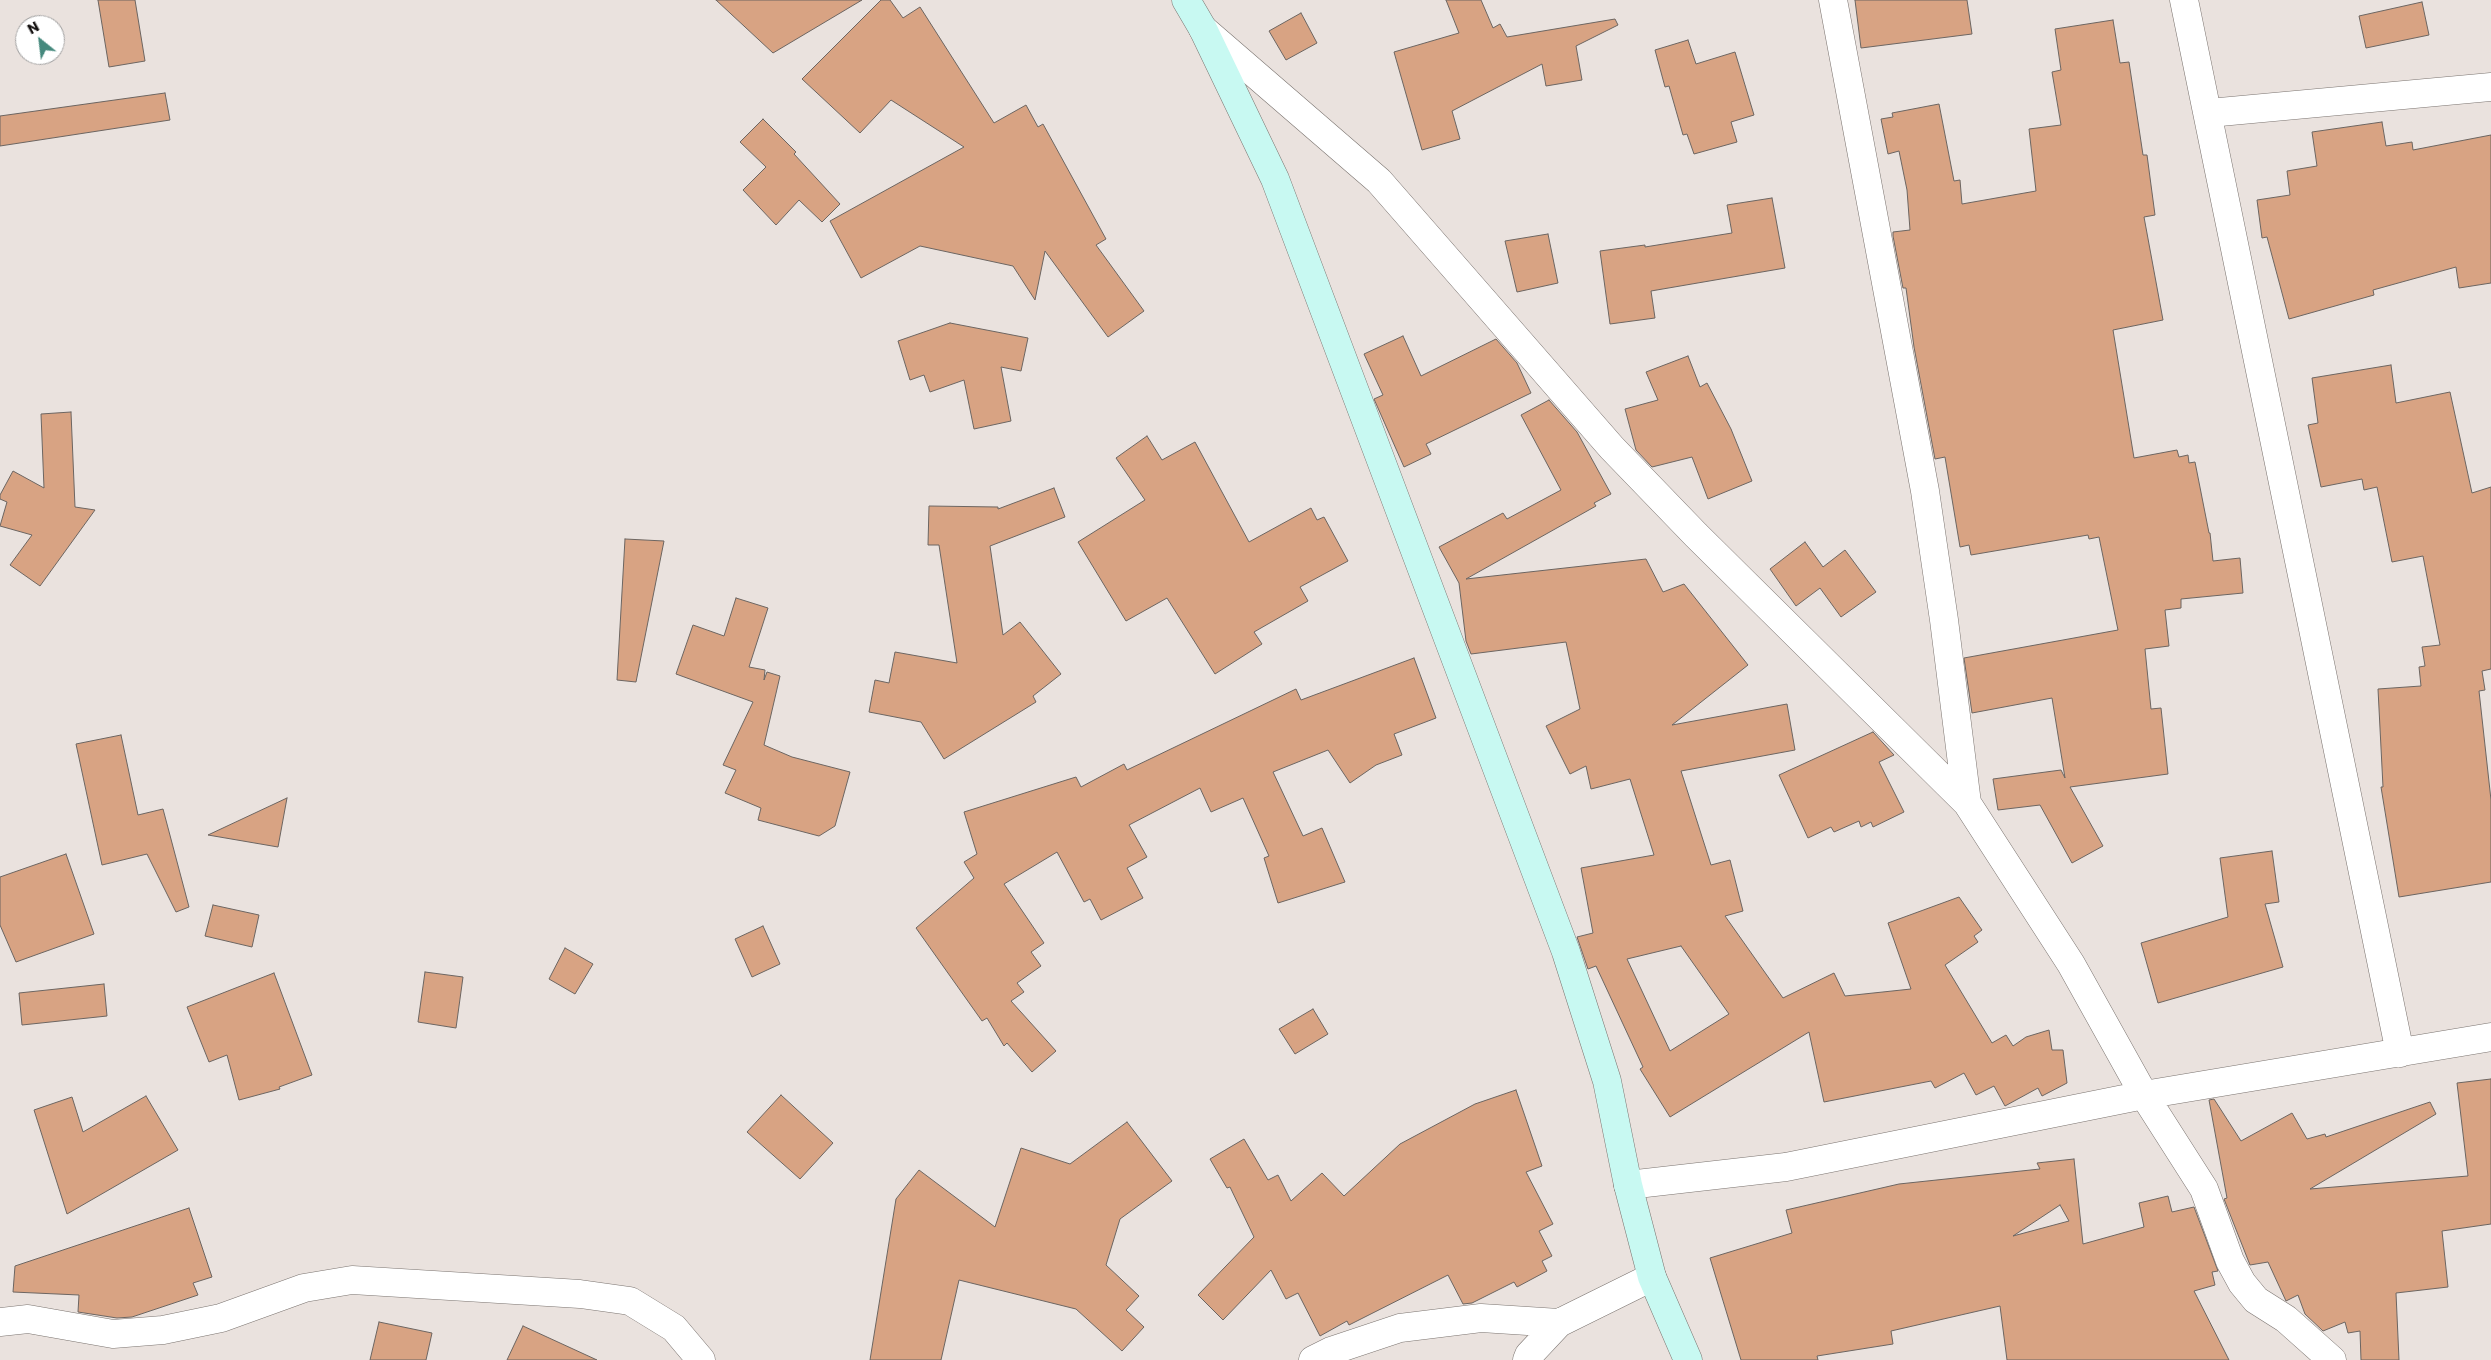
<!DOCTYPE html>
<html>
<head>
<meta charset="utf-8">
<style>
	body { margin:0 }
	#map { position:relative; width:2491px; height:1360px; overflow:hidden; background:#eae2de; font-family:Poppins,sans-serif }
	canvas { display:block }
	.north { position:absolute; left:15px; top:15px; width:50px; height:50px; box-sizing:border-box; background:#fff; border:1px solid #a1a0a0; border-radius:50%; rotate:331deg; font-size:14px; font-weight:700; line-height:20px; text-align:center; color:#151211 }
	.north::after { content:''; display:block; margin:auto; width:18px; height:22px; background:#45897d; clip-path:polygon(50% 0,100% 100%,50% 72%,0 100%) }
</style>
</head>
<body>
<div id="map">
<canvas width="2491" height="1360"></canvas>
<div class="north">N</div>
</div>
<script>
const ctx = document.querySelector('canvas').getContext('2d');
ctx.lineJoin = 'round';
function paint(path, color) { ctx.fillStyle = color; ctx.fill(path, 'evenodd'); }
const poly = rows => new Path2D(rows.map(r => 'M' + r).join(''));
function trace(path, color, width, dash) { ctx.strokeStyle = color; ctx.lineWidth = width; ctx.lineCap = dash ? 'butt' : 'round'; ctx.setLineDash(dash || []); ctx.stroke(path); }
const building = poly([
	[98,0,135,0,145,61,109,67,98,0],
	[716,0,862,0,773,53,716,0],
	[881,0,890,0,903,18,920,7,994,123,1026,105,1038,127,1043,124,1106,239,1096,245,1144,311,1108,337,1045,251,1035,300,1013,266,920,246,861,278,830,221,964,147,891,100,860,133,802,79,881,0],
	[1446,0,1481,0,1493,28,1500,24,1507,37,1615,19,1618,25,1576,46,1582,80,1546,86,1542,64,1452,111,1460,139,1422,150,1394,52,1459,33,1446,0],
	[1855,0,1967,0,1972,34,1861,48,1855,0],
	[2422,2,2429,35,2366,48,2359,16,2422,2],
	[1301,13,1317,43,1286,60,1269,31,1301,13],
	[2113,20,2120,63,2129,62,2143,155,2147,155,2155,215,2144,217,2163,320,2113,330,2134,458,2177,450,2179,457,2188,455,2189,463,2195,462,2209,533,2210,533,2213,561,2240,558,2243,593,2181,599,2181,608,2165,610,2169,646,2145,649,2151,709,2161,708,2168,774,2070,787,2103,846,2072,863,2040,805,1998,810,1993,779,2061,770,2065,778,2052,698,1972,713,1964,658,2118,630,2099,537,2089,539,2088,535,1971,555,1969,545,1960,547,1945,457,1935,459,1914,347,1906,288,1903,288,1893,236,1893,232,1910,230,1907,190,1899,151,1888,154,1881,119,1893,117,1892,113,1939,104,1954,181,1960,180,1962,204,2036,191,2029,129,2061,125,2052,72,2061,70,2055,29,2113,20],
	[1688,40,1696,64,1735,52,1754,115,1731,122,1737,142,1694,154,1687,134,1683,135,1669,86,1665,87,1655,50,1688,40],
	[165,93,170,120,0,146,0,116,165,93],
	[763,119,796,152,794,154,840,204,822,222,799,200,776,225,743,190,766,167,740,142,763,119],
	[2382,122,2386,146,2412,142,2413,150,2491,135,2491,283,2459,288,2456,267,2373,290,2374,295,2289,319,2267,237,2262,238,2257,200,2290,195,2287,171,2317,166,2312,132,2382,122],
	[1772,198,1785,268,1651,291,1655,318,1610,324,1600,251,1645,245,1645,247,1732,233,1727,205,1772,198],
	[1548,234,1558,283,1517,292,1505,241,1548,234],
	[950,323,1028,338,1021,371,1001,367,1011,421,974,429,964,380,930,392,924,375,910,380,898,341,950,323],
	[1403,336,1421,376,1496,339,1517,363,1531,393,1426,444,1431,454,1404,467,1374,399,1383,395,1364,354,1403,336],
	[1688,356,1700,387,1707,383,1731,429,1752,481,1708,499,1692,457,1652,467,1636,450,1625,409,1658,400,1646,372,1688,356],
	[2391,365,2396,403,2450,392,2472,493,2491,487,2491,669,2482,671,2485,690,2479,691,2491,800,2491,882,2399,897,2381,787,2383,787,2378,689,2421,686,2419,667,2425,666,2422,647,2440,645,2423,556,2392,562,2377,487,2364,490,2362,479,2321,487,2308,425,2318,423,2312,378,2391,365],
	[1549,400,1577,432,1611,494,1594,503,1596,506,1466,579,1646,559,1663,592,1684,584,1748,665,1672,725,1787,704,1795,750,1681,771,1711,865,1730,860,1743,911,1725,916,1783,998,1834,973,1845,996,1911,989,1888,923,1959,897,1982,930,1974,936,1978,942,1945,965,1992,1043,2006,1035,2013,1046,2026,1037,2049,1030,2052,1050,2063,1050,2067,1083,2042,1096,2038,1088,2005,1106,1994,1086,1976,1095,1964,1073,1935,1088,1931,1081,1824,1102,1809,1032,1670,1117,1640,1069,1643,1067,1596,966,1588,969,1577,937,1593,933,1581,868,1654,855,1630,779,1591,789,1586,766,1570,774,1546,726,1580,709,1566,642,1471,654,1466,641,1459,583,1439,547,1503,513,1507,519,1561,490,1521,415,1549,400],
	[1681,946,1729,1014,1670,1051,1627,959,1681,946],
	[71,412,75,507,95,510,40,586,10,565,32,535,0,526,7,502,0,499,0,495,13,471,44,488,41,414,71,412],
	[1147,436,1162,460,1195,442,1249,542,1311,508,1317,520,1324,517,1348,561,1300,587,1308,601,1254,632,1262,644,1215,674,1167,598,1126,621,1078,542,1145,500,1116,458,1147,436],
	[1054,488,1065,517,990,546,1003,635,1020,622,1061,674,1033,696,1036,702,944,759,921,722,869,712,875,680,889,683,895,652,957,663,939,545,928,545,929,506,998,507,998,509,1054,488],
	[625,539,664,541,636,682,617,680,625,539],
	[1805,542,1823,567,1845,550,1876,592,1841,617,1820,588,1796,606,1770,569,1805,542],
	[736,598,768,608,749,667,765,670,764,680,767,672,780,676,764,745,792,757,850,772,835,826,819,836,758,820,761,808,725,793,736,770,723,765,753,702,676,674,693,625,724,636,736,598],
	[1414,658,1436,718,1394,734,1402,755,1376,765,1350,783,1328,750,1273,772,1303,836,1322,828,1345,882,1278,903,1264,858,1269,856,1243,798,1211,812,1200,788,1129,825,1147,857,1127,868,1143,898,1101,920,1090,899,1084,902,1057,852,1004,884,1044,943,1031,952,1041,966,1017,983,1024,992,1011,1001,1056,1051,1032,1072,1007,1043,1004,1046,987,1018,982,1021,916,928,974,878,964,862,977,854,964,812,1076,777,1081,787,1124,764,1127,770,1296,689,1301,700,1414,658],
	[1873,732,1894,755,1879,762,1904,812,1873,827,1871,822,1861,827,1859,821,1834,832,1831,827,1808,838,1779,775,1873,732],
	[121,735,138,815,163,809,189,907,176,912,147,854,102,865,76,744,121,735],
	[287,798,278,847,208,835,287,798],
	[2272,851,2279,902,2265,904,2283,967,2158,1003,2141,943,2228,917,2220,858,2272,851],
	[66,854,94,934,16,962,0,925,0,877,66,854],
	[213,905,259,915,252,947,205,936,213,905],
	[763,926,780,964,752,977,735,939,763,926],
	[565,948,593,964,575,994,549,979,565,948],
	[425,972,463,977,456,1028,418,1022,425,972],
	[274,973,312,1075,279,1087,280,1089,239,1100,227,1055,209,1062,187,1007,274,973],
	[104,984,107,1016,22,1025,19,993,104,984],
	[1313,1009,1328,1034,1295,1054,1279,1029,1313,1009],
	[2491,1079,2491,1224,2442,1231,2448,1287,2396,1293,2399,1360,2361,1360,2360,1331,2348,1333,2345,1322,2323,1331,2305,1314,2298,1295,2286,1301,2268,1262,2250,1265,2224,1199,2227,1198,2209,1100,2214,1099,2241,1141,2292,1113,2307,1139,2325,1134,2326,1137,2430,1102,2436,1114,2310,1189,2468,1176,2457,1083,2491,1079],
	[1516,1090,1542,1166,1526,1172,1553,1224,1539,1231,1552,1256,1542,1261,1547,1271,1517,1287,1514,1282,1472,1303,1463,1304,1448,1275,1349,1325,1347,1321,1320,1336,1298,1293,1286,1299,1271,1270,1223,1320,1198,1295,1254,1237,1230,1187,1227,1188,1210,1159,1244,1139,1268,1180,1278,1175,1291,1201,1322,1173,1344,1196,1400,1144,1475,1104,1516,1090],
	[781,1095,833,1143,800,1179,747,1132,781,1095],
	[146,1096,178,1150,67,1214,34,1110,72,1097,83,1132,146,1096],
	[1127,1122,1172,1181,1120,1219,1106,1265,1139,1296,1126,1310,1144,1327,1122,1351,1076,1309,959,1280,941,1360,870,1360,896,1199,919,1170,995,1227,1021,1148,1070,1164,1127,1122],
	[2074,1159,2083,1244,2144,1227,2139,1203,2168,1196,2172,1212,2194,1207,2218,1271,2212,1272,2215,1285,2194,1291,2229,1360,2007,1360,2000,1306,1891,1331,1893,1344,1817,1356,1818,1360,1741,1360,1710,1258,1792,1233,1786,1210,1899,1184,2040,1169,2037,1163,2074,1159],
	[2060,1205,2069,1221,2013,1236,2060,1205],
	[189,1208,212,1277,193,1283,198,1295,132,1317,117,1318,78,1312,79,1295,13,1292,15,1266,189,1208],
	[379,1322,432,1333,426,1360,370,1360,379,1322],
	[523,1326,597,1360,507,1360,523,1326]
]);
paint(building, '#d8a383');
trace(building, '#6c6561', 1);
const minor = poly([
	[1833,0,1925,491,1944,620,1967,803],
	[2184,0,2400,1053],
	[1203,29,1379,181,1612,448,1696,535,1967,803,2071,964,2144,1095,2204,1189,2230,1261,2242,1283,2256,1300,2286,1319,2332,1360],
	[2209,113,2491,87],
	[1628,1185,1786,1167,2144,1095,2491,1037],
	[0,1322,28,1319,113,1334,163,1330,221,1318,304,1288,352,1280,580,1294,630,1301,674,1328,701,1360],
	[1313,1360,1331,1351,1400,1328,1481,1318,1559,1323],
	[1527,1360,1529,1355,1559,1323,1652,1277]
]);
const secondary = poly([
	[1186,0,1203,29,1275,179,1566,952,1607,1081,1628,1185,1652,1277,1688,1360]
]);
trace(minor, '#7b7470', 29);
trace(secondary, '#7b7470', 29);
trace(minor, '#fff', 28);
trace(secondary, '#c8f9f2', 28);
</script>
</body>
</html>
